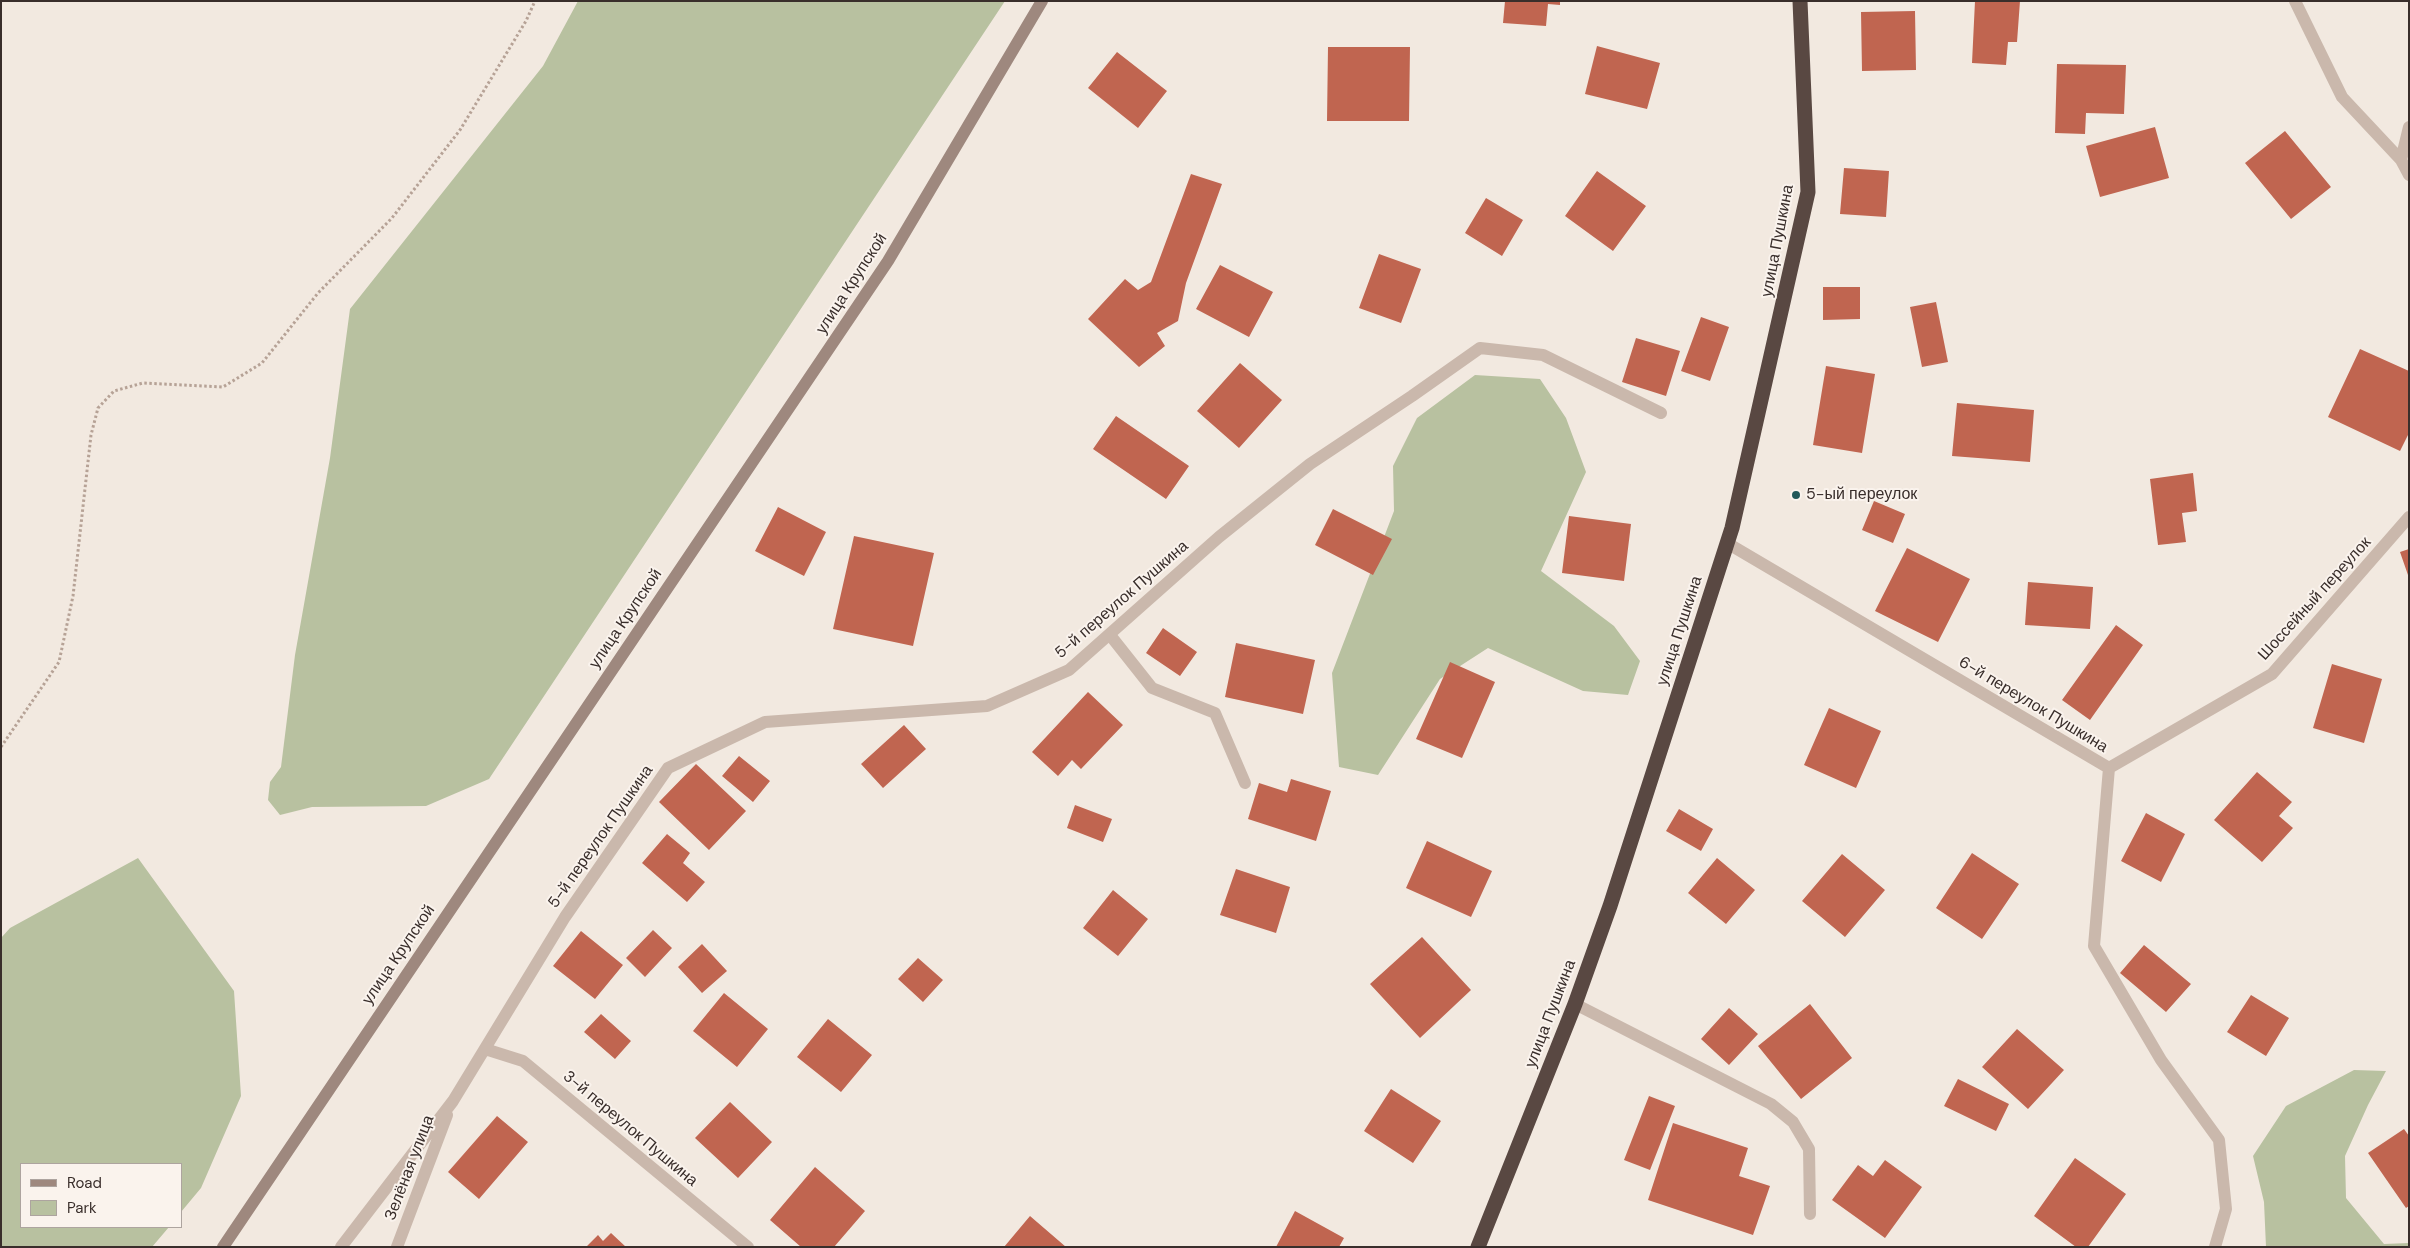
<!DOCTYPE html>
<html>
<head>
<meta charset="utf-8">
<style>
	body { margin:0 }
	#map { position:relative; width:2410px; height:1248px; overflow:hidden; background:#f2e9e0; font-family:"DM Sans",sans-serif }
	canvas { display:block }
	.frame { position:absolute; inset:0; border:2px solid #392e2b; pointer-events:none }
	.legend { position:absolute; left:20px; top:1163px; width:162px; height:65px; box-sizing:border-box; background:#faf3ed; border:1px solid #ada49f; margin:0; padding:6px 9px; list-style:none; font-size:15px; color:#392e2b }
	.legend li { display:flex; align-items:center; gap:10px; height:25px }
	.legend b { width:25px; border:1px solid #ada49f }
</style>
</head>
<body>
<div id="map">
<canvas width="2410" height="1248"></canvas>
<div class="frame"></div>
<ul class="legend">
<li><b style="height:6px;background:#9e887e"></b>Road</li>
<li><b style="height:14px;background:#b8c1a0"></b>Park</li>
</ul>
</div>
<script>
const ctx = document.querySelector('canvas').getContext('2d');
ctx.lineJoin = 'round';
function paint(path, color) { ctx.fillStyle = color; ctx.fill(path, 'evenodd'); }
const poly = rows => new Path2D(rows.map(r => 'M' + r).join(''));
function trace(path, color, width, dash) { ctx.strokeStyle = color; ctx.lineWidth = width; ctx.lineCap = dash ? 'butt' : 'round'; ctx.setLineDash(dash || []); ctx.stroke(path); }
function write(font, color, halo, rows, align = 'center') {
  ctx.font = font + ' "DM Sans",sans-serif'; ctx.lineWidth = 4; ctx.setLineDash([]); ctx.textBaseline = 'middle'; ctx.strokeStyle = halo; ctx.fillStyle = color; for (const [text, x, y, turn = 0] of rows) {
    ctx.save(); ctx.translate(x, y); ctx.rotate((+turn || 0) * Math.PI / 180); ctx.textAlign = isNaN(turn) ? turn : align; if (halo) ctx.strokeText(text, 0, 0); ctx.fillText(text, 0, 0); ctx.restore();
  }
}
paint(poly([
	[578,1,1005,1,489,779,426,806,312,807,280,815,268,800,270,782,281,767,295,655,330,458,350,309,543,66],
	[1475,375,1540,379,1566,418,1586,472,1541,571,1614,626,1640,661,1628,695,1583,691,1488,648,1440,679,1378,775,1339,767,1332,673,1394,511,1393,466,1417,418],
	[138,858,234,991,241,1096,201,1188,181,1212,181,1164,21,1164,21,1227,169,1227,152,1247,1,1247,1,938,10,928],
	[2354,1070,2386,1071,2368,1105,2345,1156,2346,1198,2384,1244,2409,1243,2409,1247,2266,1247,2264,1202,2253,1156,2286,1106]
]), '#b8c1a0');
paint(poly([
	[1505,1,1560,1,1560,5,1548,4,1546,26,1503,23],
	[1975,1,2020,1,2017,42,2008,42,2006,65,1972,63],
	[1915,11,1916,70,1862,71,1861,12],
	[1597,46,1660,63,1647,109,1585,94],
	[1328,47,1410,47,1409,121,1327,121],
	[1117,52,1167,91,1138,128,1088,88],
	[2057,64,2126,65,2124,114,2086,113,2085,134,2055,133],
	[2155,127,2169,178,2100,197,2086,146],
	[2285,131,2331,187,2291,219,2245,163],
	[1844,168,1889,171,1886,217,1840,214],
	[1597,171,1646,206,1613,251,1565,216],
	[1191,174,1222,184,1186,283,1178,321,1157,333,1165,346,1139,367,1088,319,1125,279,1138,290,1151,282],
	[1486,198,1523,220,1502,256,1465,233],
	[1379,254,1421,269,1401,323,1359,308],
	[1220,265,1273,292,1249,337,1196,309],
	[1823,287,1860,287,1860,319,1823,320],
	[1936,302,1948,362,1922,367,1910,307],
	[1701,317,1729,327,1710,381,1681,371],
	[1636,338,1680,351,1666,396,1622,382],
	[2360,349,2409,371,2409,433,2400,451,2328,417],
	[1240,363,1282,400,1239,448,1197,411],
	[1826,366,1875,374,1862,453,1813,445],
	[1957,403,2034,410,2030,462,1952,456],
	[1116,416,1189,466,1166,499,1093,449],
	[2193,473,2197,511,2182,513,2186,542,2158,545,2150,479],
	[1874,501,1905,514,1893,543,1862,530],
	[778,507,826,532,804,576,755,551],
	[1333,509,1392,539,1373,575,1315,545],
	[1569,516,1631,524,1624,581,1562,573],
	[854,536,934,553,913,646,833,629],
	[1907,548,1970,579,1938,642,1875,611],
	[2409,549,2409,575,2408,575,2400,552],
	[2028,582,2093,587,2090,629,2025,625],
	[2116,625,2143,645,2090,720,2062,700],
	[1163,628,1197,652,1180,676,1146,653],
	[1236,643,1315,660,1303,714,1225,697],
	[1450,662,1495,682,1462,758,1416,739],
	[2332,664,2382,679,2364,743,2313,728],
	[1088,692,1123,725,1081,769,1072,760,1058,776,1032,752],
	[1829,708,1881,731,1856,788,1804,765],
	[904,725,926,749,883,788,861,764],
	[739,756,770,781,753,802,722,776],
	[696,764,746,811,709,850,659,802],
	[2257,772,2292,802,2279,816,2293,828,2262,862,2214,820],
	[1291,779,1331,791,1316,841,1248,819,1259,783,1287,792],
	[1075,805,1112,819,1103,842,1067,828],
	[1679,809,1713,829,1701,851,1666,831],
	[2146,813,2185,834,2161,882,2121,861],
	[667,834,690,853,683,863,705,882,687,902,642,863],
	[1427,841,1492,871,1471,917,1406,888],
	[1972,853,2019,884,1982,939,1936,908],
	[1842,854,1885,890,1845,937,1802,901],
	[1717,858,1755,890,1726,924,1688,893],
	[1236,869,1290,887,1276,933,1220,915],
	[1113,890,1148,919,1118,956,1083,928],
	[653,930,672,948,645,977,626,958],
	[581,931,623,965,595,999,553,966],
	[1422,937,1471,990,1420,1038,1370,984],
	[702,944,727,971,702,993,678,967],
	[2144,945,2191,984,2166,1012,2120,973],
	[918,958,943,980,923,1002,898,979],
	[724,993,768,1029,737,1067,693,1031],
	[2251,995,2289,1018,2266,1056,2227,1032],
	[1810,1004,1852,1058,1801,1099,1758,1046],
	[1729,1008,1758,1034,1729,1065,1701,1039],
	[601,1014,631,1041,615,1059,584,1032],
	[828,1019,872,1055,841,1092,797,1057],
	[2017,1029,2064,1070,2028,1109,1982,1067],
	[1958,1079,2009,1104,1996,1131,1944,1106],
	[1391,1089,1441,1121,1413,1163,1364,1131],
	[1649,1096,1675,1106,1650,1170,1624,1160],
	[730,1102,772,1142,738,1178,695,1138],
	[497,1116,528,1142,479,1199,448,1172],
	[1673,1123,1748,1148,1739,1176,1770,1186,1753,1235,1648,1200],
	[2404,1129,2409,1136,2409,1206,2406,1208,2368,1153],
	[2075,1158,2126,1194,2088,1247,2076,1247,2034,1216],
	[1885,1160,1922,1187,1885,1238,1832,1200,1858,1165,1873,1176],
	[815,1167,865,1211,834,1247,801,1247,770,1220],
	[1295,1211,1344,1238,1339,1247,1276,1247],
	[1030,1216,1066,1247,1004,1247],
	[611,1233,626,1247,586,1247,598,1235,603,1241]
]), '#c06550');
trace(poly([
	[1,747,59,662,73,596,91,435,98,408,114,391,143,383,223,387,262,363,318,293,392,218,460,130,526,21,535,1]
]), '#b6a296', 3, [2.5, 2.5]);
trace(poly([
	[1110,635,1152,688,1215,713,1245,783],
	[1575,1004,1771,1104,1793,1122,1809,1149,1810,1214]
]), '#cab8ac', 12);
trace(poly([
	[2295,1,2342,97,2401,160],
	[2409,127,2401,160,2409,175],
	[1727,543,2109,768,2094,946,2161,1060,2219,1140,2226,1209,2215,1247],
	[2109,768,2272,674,2409,517],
	[485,1049,523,1061,748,1247],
	[341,1247,453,1101,565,917,668,768,765,722,987,706,1069,670,1219,537,1310,464,1412,396,1480,348,1543,355,1661,413],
	[397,1247,447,1115]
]), '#cab8ac', 12);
trace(poly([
	[223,1247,888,261,1042,1]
]), '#9e887e', 12);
trace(poly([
	[1478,1247,1575,1004,1610,906,1732,528,1808,192,1800,1]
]), '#594842', 15);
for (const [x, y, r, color] of [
	[1796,495,5,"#225859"]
]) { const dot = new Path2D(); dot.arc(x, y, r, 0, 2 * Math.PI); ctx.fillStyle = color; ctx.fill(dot); trace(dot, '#faf3ed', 2); }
write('16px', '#392e2b', '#faf3ed', [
	["улица Пушкина",1778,241,-79],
	["улица Крупской",852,284,-57],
	["Шоссейный переулок",2315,599,-48],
	["5-й переулок Пушкина",1122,600,-41],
	["улица Крупской",626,619,-56],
	["улица Пушкина",1680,631,-72],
	["6-й переулок Пушкина",2033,705,31],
	["5-й переулок Пушкина",601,837,-55],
	["улица Крупской",399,955,-56],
	["улица Пушкина",1551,1014,-69],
	["3-й переулок Пушкина",630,1129,40],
	["Зелёная улица",410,1168,-69]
]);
write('16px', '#392e2b', '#faf3ed', [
	["5-ый переулок",1806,495]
], 'left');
</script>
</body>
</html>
